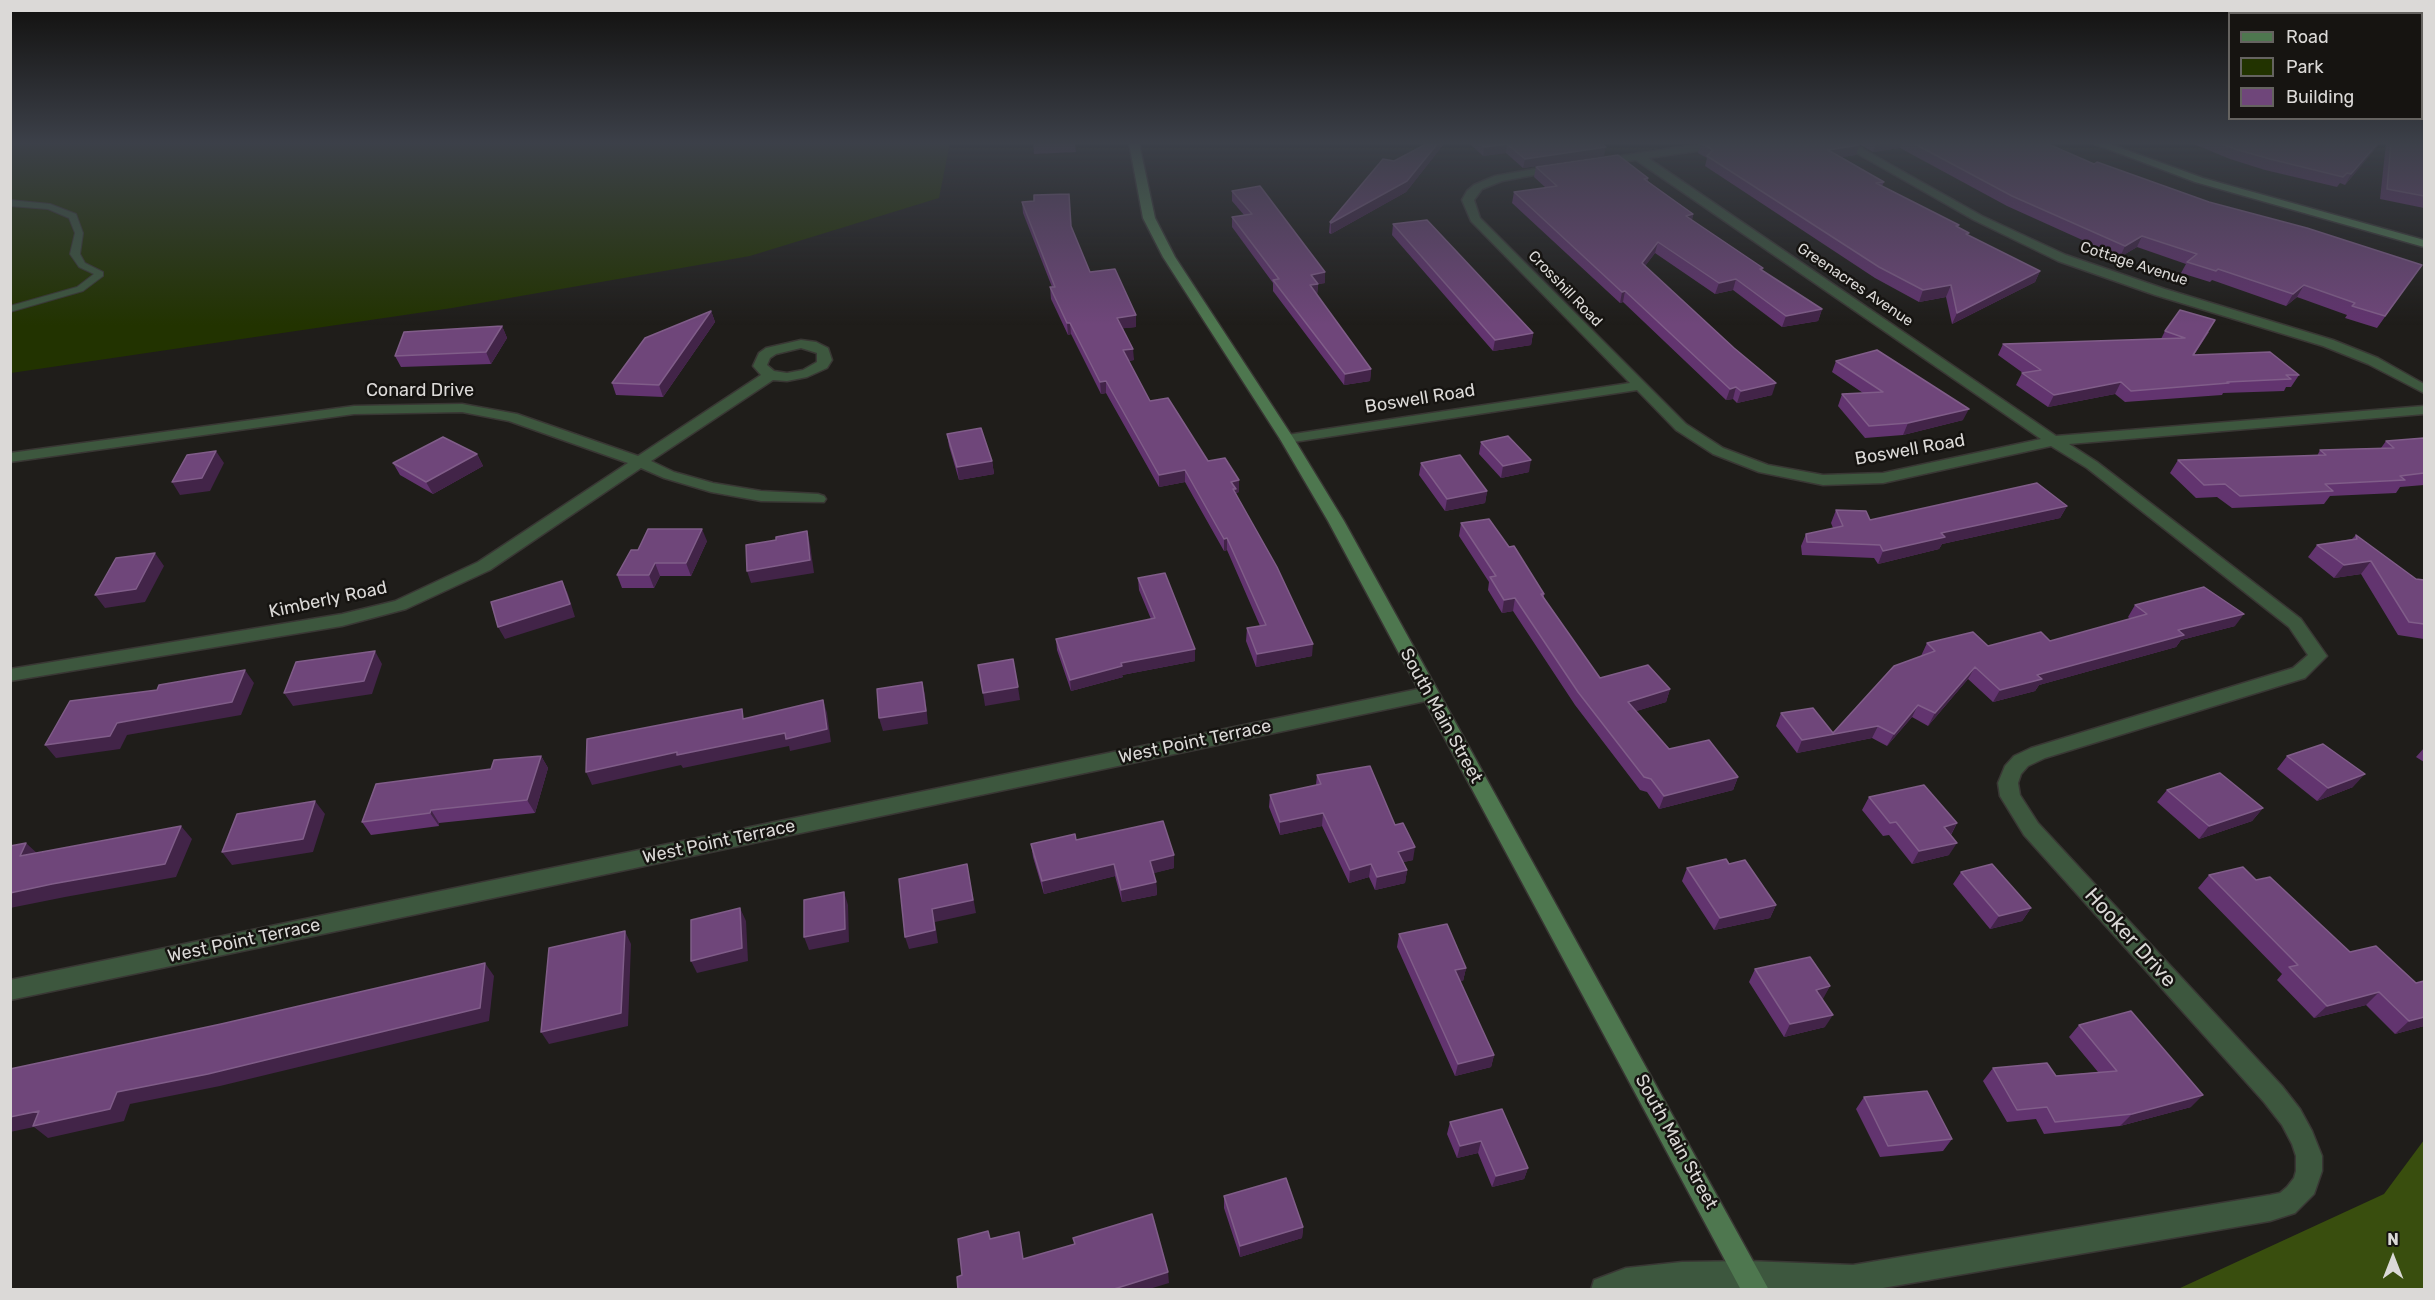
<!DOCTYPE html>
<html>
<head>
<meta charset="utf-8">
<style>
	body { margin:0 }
	#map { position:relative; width:2435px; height:1300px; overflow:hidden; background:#1f1d1a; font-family:Rubik,sans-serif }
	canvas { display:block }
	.frame { position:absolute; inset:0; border:12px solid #dbd9d7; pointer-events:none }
	.legend { position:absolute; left:2228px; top:12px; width:195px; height:108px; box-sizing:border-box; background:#161411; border:2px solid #656360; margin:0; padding:8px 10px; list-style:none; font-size:18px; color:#dbd9d7 }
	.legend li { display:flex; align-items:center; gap:12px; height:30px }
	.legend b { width:30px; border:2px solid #656360 }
	.north { position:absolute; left:2363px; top:1228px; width:60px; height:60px; -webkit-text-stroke:4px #161411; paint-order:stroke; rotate:0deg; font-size:16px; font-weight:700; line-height:24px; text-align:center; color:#dbd9d7 }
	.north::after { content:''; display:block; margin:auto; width:21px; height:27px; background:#dbd9d7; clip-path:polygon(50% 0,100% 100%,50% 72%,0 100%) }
</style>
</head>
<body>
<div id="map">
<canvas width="2435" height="1300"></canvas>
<div class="frame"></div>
<ul class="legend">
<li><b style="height:8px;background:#4e774f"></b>Road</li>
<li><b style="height:16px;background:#230"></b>Park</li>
<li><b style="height:16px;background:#6f467a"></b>Building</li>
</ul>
<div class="north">N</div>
</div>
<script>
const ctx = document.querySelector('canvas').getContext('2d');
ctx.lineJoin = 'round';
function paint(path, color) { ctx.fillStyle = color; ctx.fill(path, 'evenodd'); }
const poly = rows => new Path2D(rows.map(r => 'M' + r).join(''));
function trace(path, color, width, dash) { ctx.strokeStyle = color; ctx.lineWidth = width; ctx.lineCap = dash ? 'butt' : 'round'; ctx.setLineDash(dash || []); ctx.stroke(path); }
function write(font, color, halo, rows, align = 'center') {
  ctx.font = font + ' Rubik,sans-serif'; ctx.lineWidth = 5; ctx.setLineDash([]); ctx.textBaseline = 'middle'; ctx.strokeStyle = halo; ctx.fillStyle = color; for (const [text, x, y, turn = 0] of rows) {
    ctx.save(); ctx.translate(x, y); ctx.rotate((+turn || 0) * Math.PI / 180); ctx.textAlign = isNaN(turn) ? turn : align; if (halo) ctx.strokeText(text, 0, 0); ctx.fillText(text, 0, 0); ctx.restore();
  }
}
paint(poly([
	[11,143,950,143,939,198,750,256,452,308,11,373]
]), '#230');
paint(poly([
	[2424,1140,2424,1289,2178,1289,2384,1194]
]), '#394e0e');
const lane = poly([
	[10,200,50,204,76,214,83,233,80,254,85,263,103,272,103,276,83,291,10,312,10,306,77,287,94,274,79,267,70,254,75,233,69,218,48,209,10,206,10,200]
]);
const street = poly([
	[1709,143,1736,143,1731,146,1648,158,2056,436,2424,406,2424,414,2069,444,2097,462,2301,619,2327,656,2305,678,2045,758,2028,766,2021,774,2018,783,2020,795,2038,823,2282,1086,2300,1109,2312,1131,2322,1156,2322,1171,2314,1194,2295,1213,2270,1221,1871,1290,1591,1290,1594,1280,1626,1268,1682,1262,1748,1261,1853,1265,2270,1195,2280,1193,2287,1187,2294,1178,2296,1171,2296,1156,2292,1144,2282,1125,2264,1102,2024,835,2000,796,1998,783,2005,766,2014,756,2031,748,2293,668,2308,655,2289,627,2087,468,2051,446,1883,483,1823,485,1759,472,1713,454,1676,430,1637,390,1287,443,1280,439,1287,435,1630,383,1471,221,1462,200,1467,191,1474,185,1495,176,1557,165,1561,166,1561,170,1502,181,1482,189,1474,200,1480,218,1686,424,1723,448,1768,465,1823,475,1883,473,2041,439,1636,160,1600,165,1595,162,1600,159,1709,143],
	[1839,143,1852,143,1982,216,2066,255,2165,289,2333,340,2378,358,2424,384,2424,393,2368,364,2323,346,2155,295,2058,261,1974,220,1839,143],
	[801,340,816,342,828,348,832,360,827,368,807,377,787,381,773,380,651,461,674,472,713,483,761,491,818,494,824,496,826,499,824,502,761,501,711,492,664,478,641,468,490,570,406,609,342,626,10,681,10,669,342,614,395,601,478,562,628,463,509,421,462,412,354,414,10,462,10,453,354,406,462,404,517,414,638,456,761,375,753,366,759,353,766,348,801,340],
	[801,348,817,353,817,362,803,370,787,373,774,371,767,365,770,358,776,354,801,348],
	[1428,687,1435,689,1437,694,1435,699,10,1000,10,980,1428,687]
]);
const secondary = poly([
	[1129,143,1139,143,1155,218,1175,257,1294,439,1344,521,1769,1290,1741,1290,1328,521,1280,439,1163,257,1143,218,1129,143],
	[2092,143,2107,143,2203,178,2424,240,2424,247,2195,182,2092,143]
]);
trace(lane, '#393734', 2);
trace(street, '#393734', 3);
trace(secondary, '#393734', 3);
paint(lane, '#3d573e');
paint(street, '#3d573e');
paint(secondary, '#4e774f');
paint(poly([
	[1033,143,1075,143,1076,152,1034,154],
	[1469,143,1601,143,1604,156,1523,168,1506,153,1483,156],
	[1701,143,1859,145,1856,155,1842,157,1884,182,1882,186,1959,227,1968,235,2040,271,2035,282,1952,324,1946,297,1919,302,1875,278,1705,166,1707,158,1698,153],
	[1857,143,2046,143,2094,164,2209,202,2422,265,2377,328,2345,318,2347,315,2297,297,2286,306,2212,280,2210,282,2181,273,2186,264,2137,247,2120,257,2007,206,1900,148,1873,152],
	[2191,143,2380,143,2345,185,2340,183,2337,187,2265,170,2230,159],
	[2386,143,2424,143,2424,208,2380,199],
	[1443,145,1406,192,1331,234,1329,233,1330,222,1394,161],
	[1536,167,1648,178,1648,181,1693,214,1692,220,1763,268,1762,271,1822,309,1818,321,1782,327,1733,290,1715,294,1655,253,1645,266,1772,395,1737,403,1733,399,1726,400,1623,302,1620,303,1512,203,1514,192,1546,188,1534,177],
	[1232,191,1325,272,1325,283,1318,284,1317,295,1371,369,1370,381,1344,385,1273,291,1273,283,1232,227,1232,217,1244,215,1232,201],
	[1022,202,1071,226,1090,272,1136,327,1123,328,1134,360,1128,361,1150,401,1239,492,1236,493,1312,656,1256,667,1246,641,1247,628,1260,626,1227,550,1224,551,1185,482,1159,487,1106,393,1101,394,1071,334,1068,335,1051,299,1050,287,1052,287,1023,213],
	[1393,224,1533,333,1531,345,1493,351,1392,235],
	[711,311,715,322,663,397,616,395,612,383],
	[502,326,507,338,491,364,401,367,395,356],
	[2165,331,2209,332,2194,355,2299,375,2291,387,2286,387,2284,391,2223,393,2222,395,2125,402,2115,394,2048,407,2016,385,2022,373,2023,373,1998,355,2003,344,2161,339],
	[1836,361,1963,420,1903,435,1865,438,1838,406,1842,394,1863,393,1832,372],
	[947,434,992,461,994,474,959,480,949,446],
	[2424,438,2424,485,2400,487,2396,493,2330,496,2324,504,2232,508,2217,497,2196,498,2170,473,2178,460,2317,456,2320,450,2381,448,2386,441],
	[1481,442,1529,472,1501,478,1479,454],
	[477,454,483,466,433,494,400,475,393,463],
	[1421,463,1487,491,1485,503,1445,511,1419,475],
	[2067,506,2060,518,1942,544,1939,549,1878,564,1874,558,1802,555,1801,546,1806,534,1833,528,1831,523,1836,510,1870,520],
	[1461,523,1509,547,1544,594,1544,598,1600,678,1670,689,1666,702,1636,711,1669,749,1738,777,1733,790,1659,809,1647,792,1640,790,1575,705,1513,611,1502,613,1488,590,1489,582,1459,536],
	[2356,535,2416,579,2424,580,2424,639,2398,635,2361,574,2334,578,2308,557,2317,545,2352,539],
	[707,541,691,576,660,576,654,588,622,588,617,575,638,550],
	[1138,578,1195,649,1195,661,1122,675,1123,677,1071,691,1057,650,1056,639,1151,619,1139,590],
	[2135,605,2235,626,2181,640,2176,647,2039,685,2035,691,1993,702,1968,679,1928,726,1912,717,1887,746,1872,738,1797,753,1776,726,1781,713,1833,733,1921,656,1927,643,1988,646,2050,641,2130,619,2128,617],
	[2424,748,2424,762,2416,757],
	[541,756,548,768,535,813,439,823,439,826,371,835,362,822,491,769],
	[2287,756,2353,787,2317,801,2277,769],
	[1317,775,1395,825,1413,860,1403,862,1407,870,1405,883,1375,890,1369,877,1349,883,1322,826,1280,835,1269,807,1270,795,1316,785],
	[2167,790,2263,808,2252,821,2199,839,2157,802],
	[1869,797,1957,823,1951,835,1949,855,1912,864,1889,835,1883,836,1862,810],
	[1076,840,1174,855,1174,868,1153,873,1156,882,1157,895,1122,902,1115,876,1044,894,1033,857,1031,844],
	[1729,864,1776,905,1770,918,1714,930,1682,881,1687,868],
	[1961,872,2031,908,2022,921,1990,929,1953,884],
	[2209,875,2256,880,2350,952,2416,983,2424,981,2424,1026,2395,1034,2366,1005,2314,1018,2277,980,2282,974,2198,888],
	[1399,934,1466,968,1463,981,1460,981,1494,1055,1491,1067,1455,1076,1397,947],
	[1755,969,1830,986,1822,999,1825,1027,1784,1037,1749,982],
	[2079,1025,2191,1107,2120,1126,2044,1134,2036,1119,2007,1122,1983,1081,1993,1068,2056,1076,2098,1072,2069,1037],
	[1864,1097,1952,1139,1943,1151,1880,1157,1856,1109],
	[1450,1122,1528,1168,1524,1179,1492,1187,1478,1153,1457,1158,1447,1134],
	[1224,1196,1303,1227,1302,1238,1240,1257,1224,1208]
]), '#62346f');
paint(poly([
	[1438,143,1444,143,1443,145,1406,192,1331,234,1331,223],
	[1876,143,1902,143,1900,148,1873,152],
	[2378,143,2380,143,2345,185,2351,174],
	[1507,144,1506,153,1483,156,1484,147],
	[1859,145,1856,155,1825,160,1828,150],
	[1606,147,1604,156,1523,168,1525,159],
	[1693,214,1690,225,1686,216],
	[2142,236,2137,247,2120,257,2125,246],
	[1658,242,1655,253,1639,274,1642,263],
	[2040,271,2035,282,1952,324,1957,313],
	[1325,272,1325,283,1318,284,1317,295,1310,296,1311,275],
	[1736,279,1733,290,1715,294,1719,283],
	[1951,285,1946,297,1919,302,1923,290],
	[2304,285,2297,297,2286,306,2293,294],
	[1625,291,1623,302,1620,303,1622,292],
	[1822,309,1818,321,1782,327,1786,316],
	[711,311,715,322,663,397,659,385],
	[1136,315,1136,327,1117,329,1117,318],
	[1067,323,1070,323,1071,334,1068,335],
	[502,326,507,338,491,364,486,352],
	[1533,333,1531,345,1493,351,1495,340],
	[1133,349,1134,360,1123,362,1123,350],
	[1371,369,1370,381,1344,385,1345,374],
	[1106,381,1106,393,1101,394,1100,382],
	[2121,382,2115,394,2048,407,2054,395],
	[1776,383,1772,395,1737,403,1741,391],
	[1736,387,1733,399,1726,400,1730,389],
	[1969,409,1963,420,1903,435,1908,423],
	[216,451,224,463,210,491,180,495,172,482],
	[477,454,483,466,433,494,426,482],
	[1531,460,1529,472,1501,478,1503,466],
	[992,461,994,474,959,480,957,467],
	[1185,470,1185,482,1159,487,1159,475],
	[1239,480,1239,492,1235,493,1231,482],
	[1487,491,1485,503,1445,511,1447,499],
	[2067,506,2060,518,1942,544,1939,549,1878,564,1883,551,1941,533],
	[702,529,707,541,691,576,686,563],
	[807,531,810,544,814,573,751,583,747,571],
	[1227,538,1227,550,1224,551,1224,539],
	[155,553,164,566,145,602,105,608,95,595],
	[2371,561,2361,574,2334,578,2344,565],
	[655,563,660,576,654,588,649,575],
	[562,581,568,594,575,617,505,639,498,627],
	[1515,598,1513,611,1502,613,1504,600],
	[2244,614,2235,626,2181,640,2176,647,2039,685,2035,691,1993,702,2000,690,2037,675,2178,630],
	[1313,644,1312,656,1256,667,1257,654],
	[1195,649,1195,661,1122,675,1123,677,1071,691,1070,680,1121,663],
	[375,651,382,664,372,694,293,706,284,693],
	[1975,667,1968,679,1928,726,1935,713],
	[245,670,254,683,241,715,127,735,120,749,56,758,45,745,117,723],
	[922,682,925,694,928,724,883,731,879,718],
	[1018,687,1020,700,985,706,983,693],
	[1670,689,1666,702,1624,715,1628,702],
	[823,700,827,713,831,742,790,751,789,746,683,768,681,765,592,785,586,772,677,752],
	[1918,705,1912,717,1887,746,1894,734],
	[1878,726,1872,738,1797,753,1802,740],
	[541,756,548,768,535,813,527,800],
	[2365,774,2353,787,2317,801,2328,788],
	[1738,777,1733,790,1659,809,1664,796],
	[315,801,325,814,313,852,232,865,222,852],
	[2263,808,2252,821,2199,839,2209,826],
	[431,810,439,823,439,826,430,813],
	[1323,813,1322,826,1280,835,1280,822],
	[1957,823,1950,836,1944,827],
	[181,826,192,839,176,877,65,897,10,908,10,893],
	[26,843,39,855,20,856],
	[1957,843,1949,855,1912,864,1919,851],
	[1415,847,1413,860,1396,864,1398,852],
	[1174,855,1174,868,1151,874,1150,861],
	[967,864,976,913,935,922,938,943,909,949,905,937,932,909],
	[1114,864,1115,876,1044,894,1042,881],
	[1371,864,1369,877,1349,883,1350,870],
	[1407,870,1405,883,1375,890,1377,877],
	[1156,882,1157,895,1122,902,1121,890],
	[844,892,848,905,849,942,809,950,804,937],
	[1776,905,1770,918,1714,930,1720,918],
	[740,908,746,921,748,961,697,973,691,961],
	[2031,908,2022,921,1990,929,1999,916],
	[625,931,631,944,628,1026,549,1044,541,1032],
	[485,963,494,976,489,1021,220,1086,130,1104,124,1121,48,1138,34,1127,10,1132,10,1117,117,1092],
	[1466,968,1463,981,1453,983,1455,970],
	[1830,986,1823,999,1809,1002,1816,990],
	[2379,992,2366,1005,2314,1018,2327,1006],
	[1833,1015,1825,1027,1784,1037,1790,1024],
	[2424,1017,2424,1026,2395,1034,2409,1021],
	[1494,1055,1491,1067,1455,1076,1458,1064],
	[2203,1095,2191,1107,2120,1126,2132,1114],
	[1481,1141,1478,1153,1457,1158,1460,1146],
	[1528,1168,1524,1179,1492,1187,1496,1176],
	[1303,1227,1302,1238,1240,1257,1240,1246],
	[1168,1272,1169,1283,1146,1290,1111,1290]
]), '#422448');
const building = poly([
	[1428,143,1438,143,1407,181,1331,223,1330,222,1383,159,1394,161,1428,143],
	[1480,143,1601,143,1606,147,1525,159,1507,144,1484,147,1480,143],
	[1701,143,1856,143,1859,145,1828,150,1884,182,1876,183,1959,225,1956,226,1969,233,1966,234,2040,271,1957,313,1951,285,1923,290,1879,267,1707,156,1713,150,1701,143],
	[1913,143,2046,143,2094,164,2097,162,2209,202,2307,228,2422,265,2385,316,2352,306,2355,303,2304,285,2293,294,2218,269,2216,271,2187,262,2197,254,2142,236,2125,246,2012,196,1913,143],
	[2220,143,2378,143,2351,174,2347,173,2343,177,2270,159,2235,149,2220,143],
	[2391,143,2424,143,2424,196,2387,189,2391,143],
	[1618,155,1648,178,1644,179,1693,214,1686,216,1763,268,1760,269,1822,309,1786,316,1736,279,1719,283,1658,242,1642,263,1734,348,1776,383,1741,391,1736,387,1730,389,1625,291,1622,292,1514,192,1557,186,1536,167,1618,155],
	[1260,186,1325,272,1311,275,1318,284,1310,285,1371,369,1345,374,1273,280,1279,279,1232,217,1252,214,1232,191,1260,186],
	[1069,194,1071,226,1090,272,1115,269,1136,315,1117,318,1133,349,1123,350,1150,401,1168,398,1208,461,1225,458,1239,480,1231,482,1236,489,1233,489,1277,567,1313,644,1257,654,1247,628,1266,625,1227,538,1224,539,1185,470,1159,475,1106,381,1100,382,1070,323,1067,323,1050,287,1055,287,1022,202,1034,201,1034,195,1069,194],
	[1427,220,1533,333,1495,340,1393,224,1427,220],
	[2180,310,2215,320,2193,355,2270,352,2299,375,2286,375,2291,379,2227,382,2229,383,2131,391,2121,382,2054,395,2022,373,2041,370,2003,344,2185,338,2165,331,2180,310],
	[711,311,659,385,612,383,645,338,711,311],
	[502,326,486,352,395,356,404,332,502,326],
	[1877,350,1969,409,1908,423,1869,426,1842,394,1883,392,1836,361,1877,350],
	[981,428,992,461,957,467,947,434,981,428],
	[1508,436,1531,460,1503,466,1481,442,1508,436],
	[443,437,477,454,426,482,393,463,443,437],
	[2424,438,2424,473,2400,476,2405,480,2325,484,2333,491,2240,496,2225,484,2204,485,2178,460,2326,455,2320,450,2394,448,2386,441,2424,438],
	[216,451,202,478,172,482,187,455,216,451],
	[1460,455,1487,491,1447,499,1421,463,1460,455],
	[2037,483,2067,506,1941,533,1945,537,1883,551,1880,545,1807,542,1806,534,1843,526,1836,510,1866,511,1870,520,2037,483],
	[1489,519,1509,547,1514,546,1544,594,1541,594,1600,678,1648,665,1670,689,1628,702,1669,749,1709,740,1738,777,1664,796,1651,779,1644,777,1578,692,1515,598,1504,600,1490,577,1496,576,1461,523,1489,519],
	[648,529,702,529,686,563,655,563,649,575,617,575,631,550,638,550,648,529],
	[807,531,810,560,747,571,746,545,776,540,776,537,807,531],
	[2356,535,2416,579,2424,580,2424,624,2409,622,2371,561,2344,565,2317,545,2357,539,2356,535],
	[155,553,136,589,95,595,116,558,155,553],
	[1165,573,1195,649,1121,663,1122,666,1070,680,1056,639,1155,618,1138,578,1165,573],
	[562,581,570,604,498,627,491,602,562,581],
	[2204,587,2244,614,2178,630,2184,635,2037,675,2042,679,2000,690,1975,667,1935,713,1918,705,1894,734,1878,726,1802,740,1781,713,1813,708,1833,733,1894,666,1935,651,1927,643,1973,632,1988,646,2041,632,2050,641,2147,614,2135,605,2204,587],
	[375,651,364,681,284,693,296,662,375,651],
	[1013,659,1018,687,983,693,978,665,1013,659],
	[245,670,232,702,117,723,110,736,45,745,70,701,157,690,159,685,245,670],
	[922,682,926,711,879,718,877,689,922,682],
	[823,700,827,729,786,739,785,733,677,755,677,752,586,772,587,739,742,709,743,719,823,700],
	[2323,744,2365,774,2328,788,2287,756,2323,744],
	[541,756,527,800,431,810,430,813,362,822,376,784,491,769,494,760,541,756],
	[1370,766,1395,825,1403,823,1415,847,1398,852,1407,870,1377,877,1371,864,1350,870,1323,813,1280,822,1270,795,1321,784,1317,775,1370,766],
	[2220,773,2263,808,2209,826,2167,790,2220,773],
	[1924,785,1957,823,1944,827,1957,843,1919,851,1896,822,1890,823,1869,797,1924,785],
	[315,801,303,839,222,852,237,814,315,801],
	[1163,821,1174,855,1150,861,1156,882,1121,890,1114,864,1042,881,1031,844,1075,834,1076,840,1163,821],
	[181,826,165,864,52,884,10,893,10,846,26,843,20,856,181,826],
	[1726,859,1729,864,1745,860,1776,905,1720,918,1687,868,1726,859],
	[967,864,973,900,932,909,935,930,905,937,899,879,967,864],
	[1992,864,2031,908,1999,916,1961,872,1992,864],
	[2243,867,2256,880,2270,877,2350,952,2376,946,2416,983,2424,981,2424,1017,2409,1021,2379,992,2327,1006,2289,967,2298,965,2209,875,2243,867],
	[844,892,845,929,804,937,804,900,844,892],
	[740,908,742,948,691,961,691,920,740,908],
	[1447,924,1466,968,1455,970,1494,1055,1458,1064,1399,934,1447,924],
	[625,931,621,1013,541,1032,549,948,625,931],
	[1810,957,1830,986,1816,990,1833,1015,1790,1024,1755,969,1810,957],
	[485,963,480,1008,208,1074,117,1092,110,1109,33,1126,39,1111,10,1117,10,1069,221,1024,485,963],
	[2131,1011,2203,1095,2132,1114,2055,1122,2047,1107,2017,1110,1993,1068,2047,1063,2056,1076,2117,1071,2079,1025,2131,1011],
	[1927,1091,1952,1139,1888,1146,1864,1097,1927,1091],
	[1502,1109,1528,1168,1496,1176,1481,1141,1460,1146,1450,1122,1502,1109],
	[1286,1178,1303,1227,1240,1246,1224,1196,1286,1178],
	[1152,1214,1168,1272,1111,1290,958,1290,957,1277,962,1275,958,1239,988,1231,990,1239,1019,1232,1023,1259,1075,1244,1073,1238,1152,1214]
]);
paint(building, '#6f467a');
trace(building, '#805d89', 1.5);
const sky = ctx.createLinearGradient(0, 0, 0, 325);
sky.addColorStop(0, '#11100e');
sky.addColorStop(0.44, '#3c4049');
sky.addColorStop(1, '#3c404900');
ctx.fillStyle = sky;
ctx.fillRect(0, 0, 2435, 325);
write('15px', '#dbd9d7', '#161411', [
	["Cottage Avenue",2134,264,18],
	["Greenacres Avenue",1855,285,34],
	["Crosshill Road",1565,289,46]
]);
write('18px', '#dbd9d7', '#161411', [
	["Conard Drive",420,391],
	["Boswell Road",1420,399,-9],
	["Boswell Road",1910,450,-10],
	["Kimberly Road",328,600,-12],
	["South Main Street",1441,716,61],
	["West Point Terrace",1195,742,-12],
	["West Point Terrace",719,842,-12],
	["West Point Terrace",244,941,-12],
	["South Main Street",1676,1142,61]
]);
write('21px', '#dbd9d7', '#161411', [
	["Hooker Drive",2130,938,48]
]);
</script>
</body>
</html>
